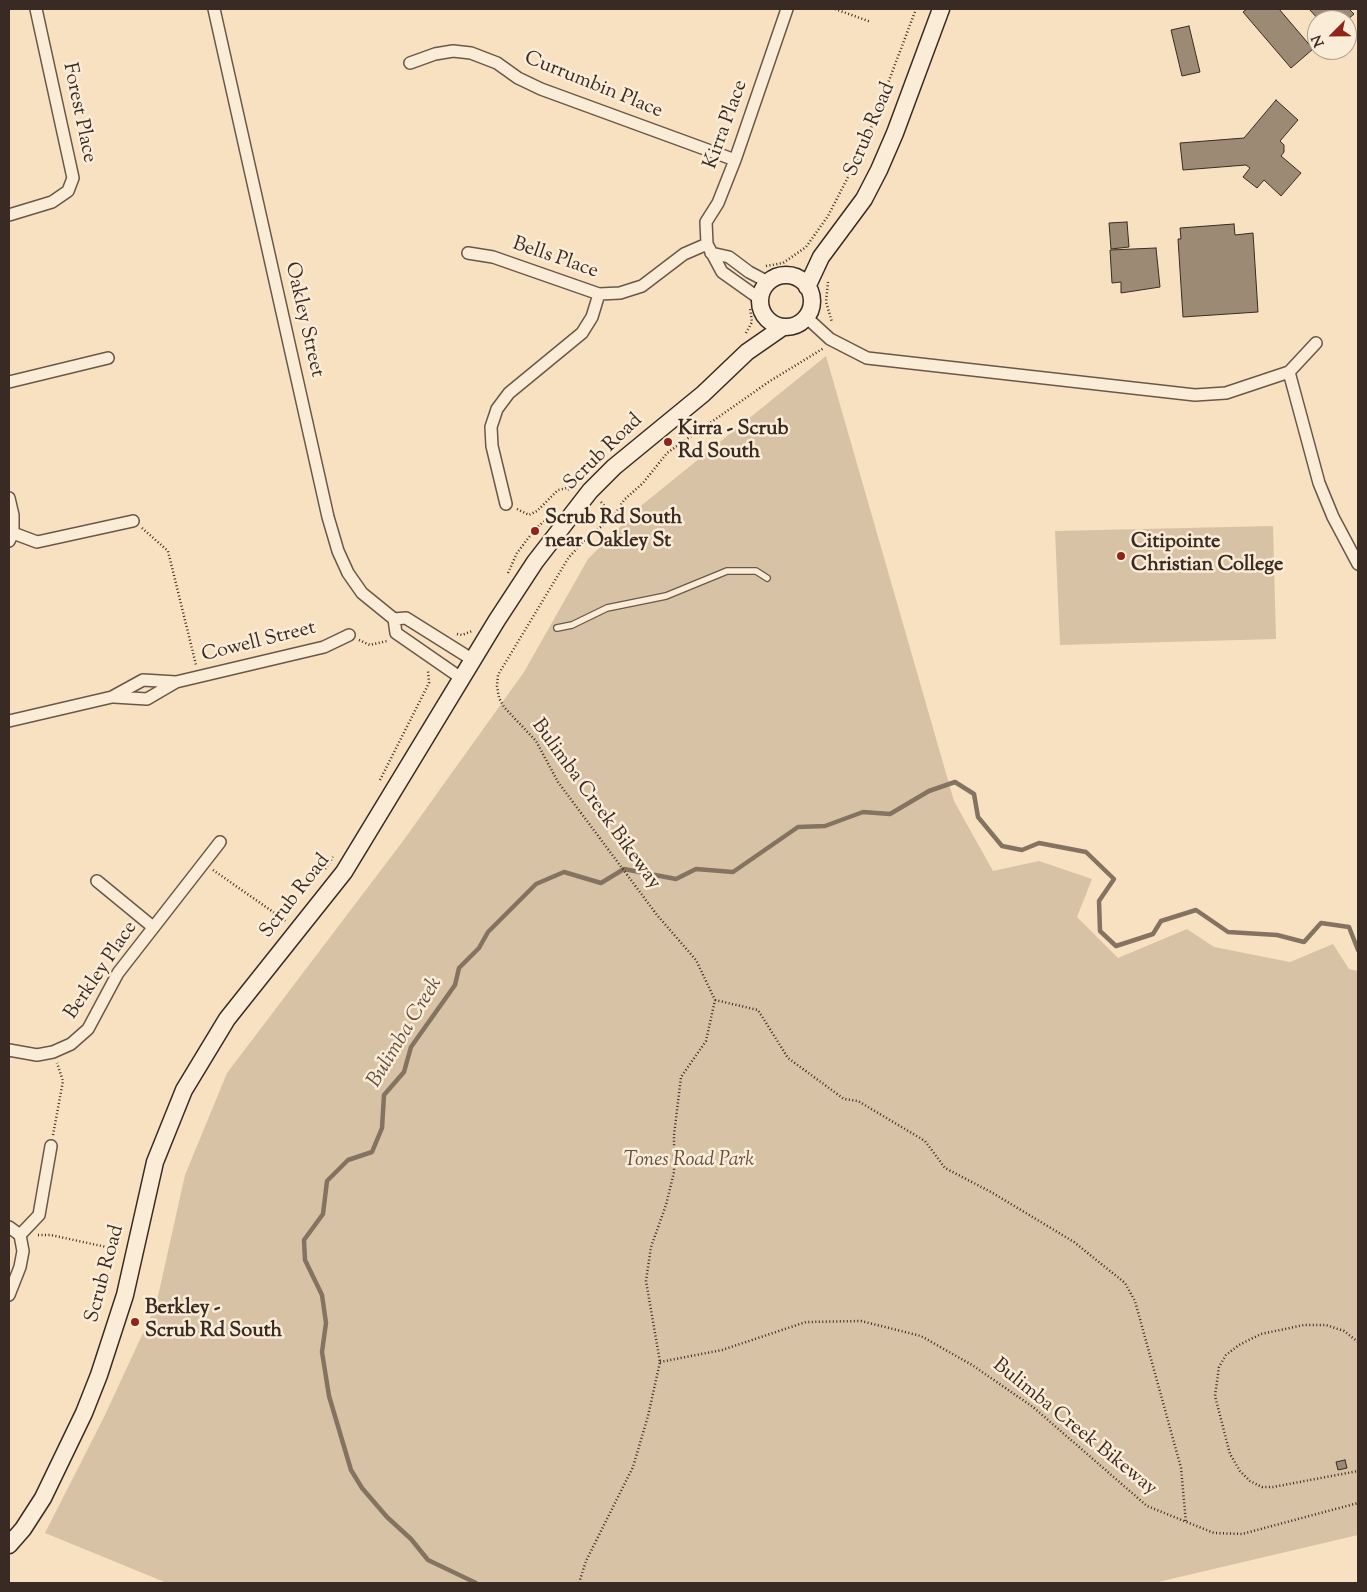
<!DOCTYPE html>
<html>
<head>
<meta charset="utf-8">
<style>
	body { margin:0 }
	#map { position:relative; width:1367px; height:1592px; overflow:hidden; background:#f8e1c0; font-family:"Sorts Mill Goudy",serif }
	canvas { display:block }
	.frame { position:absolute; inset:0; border:10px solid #392b23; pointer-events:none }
	.north { position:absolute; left:1307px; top:10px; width:50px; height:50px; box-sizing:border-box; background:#faecd6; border:1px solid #ad9f8e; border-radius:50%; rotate:247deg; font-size:14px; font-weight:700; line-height:20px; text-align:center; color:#392b23 }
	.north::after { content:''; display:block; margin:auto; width:18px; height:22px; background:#8f2418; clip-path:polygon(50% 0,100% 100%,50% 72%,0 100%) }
</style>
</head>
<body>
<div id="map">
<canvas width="1367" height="1592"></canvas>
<div class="frame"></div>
<div class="north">N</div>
</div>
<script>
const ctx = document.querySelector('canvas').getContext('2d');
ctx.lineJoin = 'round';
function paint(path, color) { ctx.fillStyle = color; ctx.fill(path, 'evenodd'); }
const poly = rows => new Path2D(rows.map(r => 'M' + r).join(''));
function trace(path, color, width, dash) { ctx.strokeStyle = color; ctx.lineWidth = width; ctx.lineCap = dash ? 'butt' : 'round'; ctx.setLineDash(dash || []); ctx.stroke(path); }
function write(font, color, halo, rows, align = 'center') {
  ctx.font = font + ' "Sorts Mill Goudy",serif'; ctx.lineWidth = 5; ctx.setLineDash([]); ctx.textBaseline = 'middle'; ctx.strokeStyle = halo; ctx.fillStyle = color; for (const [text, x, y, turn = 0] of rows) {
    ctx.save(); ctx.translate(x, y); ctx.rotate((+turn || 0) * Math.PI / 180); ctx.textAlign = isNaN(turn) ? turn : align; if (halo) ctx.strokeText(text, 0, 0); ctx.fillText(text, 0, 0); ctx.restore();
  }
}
paint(poly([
	[826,356,954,801,993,871,1039,861,1092,879,1077,917,1118,958,1187,929,1214,947,1290,962,1333,944,1349,969,1358,971,1358,1535,1154,1583,167,1583,45,1533,104,1417,156,1305,185,1175,227,1073,403,841,524,672,588,559,642,505],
	[1273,526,1276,639,1060,645,1055,531]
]), '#d8c2a5');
trace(poly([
	[476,1583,428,1560,411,1539,387,1517,362,1488,351,1470,329,1396,322,1352,326,1323,322,1295,305,1260,304,1240,323,1214,327,1181,348,1160,372,1152,382,1128,384,1095,404,1072,411,1047,455,985,459,968,479,948,488,932,536,884,564,872,601,883,624,869,676,879,696,869,733,872,798,827,825,826,863,812,890,814,929,791,955,782,974,794,978,817,1002,846,1022,850,1039,843,1086,852,1114,879,1099,901,1100,931,1116,946,1153,934,1161,921,1196,910,1228,932,1277,935,1304,942,1321,923,1349,927,1358,950]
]), '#857361', 4.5);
const building = poly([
	[1247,9,1279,9,1313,49,1291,68,1243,12,1247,9],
	[1309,9,1349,9,1354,14,1347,20,1319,20,1309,9],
	[1189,26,1200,72,1182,76,1171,30,1189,26],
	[1276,100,1298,120,1280,141,1284,145,1284,152,1281,156,1301,173,1281,196,1264,180,1257,188,1243,177,1250,168,1246,165,1183,170,1180,143,1244,138,1276,100],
	[1127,222,1129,247,1111,249,1109,223,1127,222],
	[1234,224,1235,235,1253,233,1258,312,1183,317,1178,239,1181,239,1180,228,1234,224],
	[1156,248,1160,287,1121,293,1121,282,1112,283,1110,250,1156,248],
	[1345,1460,1347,1468,1338,1470,1336,1462,1345,1460]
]);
paint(building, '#9c8a75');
trace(building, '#392b23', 1);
const lane = poly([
	[557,628,572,625,607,608,666,596,727,571,756,571,767,578]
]);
const street = poly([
	[214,9,328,517,338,551,348,573,362,593,394,619,396,633,461,678],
	[410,63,435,54,453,51,471,53,497,63,518,78,541,89,735,160],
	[9,215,52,202,68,191,73,178,36,9],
	[468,253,493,257,599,294,620,293,642,286,684,254,707,244],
	[711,253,729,257,749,272,768,282],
	[760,299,722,272,707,244,706,222,718,203,735,160,787,9],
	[806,317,830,339,867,358,1195,395,1226,393,1289,372,1316,343],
	[1289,372,1319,483,1333,517,1358,564],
	[9,382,108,358],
	[9,498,13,515,13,533,9,541],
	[506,504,492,446,491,427,497,409,509,393,582,333,592,317,599,294],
	[13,533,37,542,133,521],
	[394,619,406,618,473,660],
	[114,697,147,699,176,682],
	[9,721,112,697,143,680,176,682,324,647,349,635],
	[97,881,153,927],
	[9,1050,37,1055,53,1052,71,1044,88,1029,118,973,220,842],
	[9,1227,20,1235,23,1251,20,1267,9,1295],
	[20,1235,39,1215,51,1146]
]);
const secondary = poly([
	'760 301a26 26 0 1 1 52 0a26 26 0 1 1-52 0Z',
	[807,287,821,257,864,199,879,170,895,133,941,9],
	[9,1545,23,1529,43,1498,84,1413,99,1375,125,1295,155,1162,184,1090,227,1019,344,872,497,620,535,562,590,491,614,467,703,394,747,352,783,327]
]);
trace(lane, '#69584a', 8);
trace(street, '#69584a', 14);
trace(secondary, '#392b23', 19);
trace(poly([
	[835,9,871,22],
	[766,266,783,263,806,247,828,216,865,144,916,9],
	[828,282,826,302,832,322],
	[746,333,752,322,750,308],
	[601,502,614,516],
	[517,509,529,515,537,511,558,490,567,488,571,491],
	[142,528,168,551,196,665],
	[508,573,517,553,536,528,547,519],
	[457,634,462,635,472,631],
	[359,640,370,645,387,641],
	[380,780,429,683,428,670],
	[325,869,333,857],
	[213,870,286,921],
	[715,1000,758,1010,788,1058,844,1099,858,1101,925,1141,945,1168,991,1192,1074,1242,1125,1283,1135,1301,1181,1468,1186,1523],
	[53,1135,63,1081,57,1063],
	[38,1235,51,1235,120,1250],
	[1358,1342,1344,1331,1326,1325,1304,1325,1261,1334,1239,1345,1226,1355,1219,1367,1215,1396,1230,1454,1240,1471,1250,1481,1262,1487,1273,1487,1358,1471],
	[660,1362,722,1350,806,1322,861,1321,921,1336,972,1365,1033,1407,1147,1506,1214,1533,1242,1534,1358,1503],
	[579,1583,586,1561,633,1467,648,1416,660,1362,646,1281,651,1247,666,1205,674,1172,674,1135,681,1077,706,1041,715,1000,696,960,657,915,558,782,536,741,504,707,499,698,497,686,498,675,569,557,586,539,614,516,624,500,643,483,667,453,770,381,824,348]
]), '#392b23', 2.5, [1, 2.5]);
trace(lane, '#faecd6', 5.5);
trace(street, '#faecd6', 11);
trace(secondary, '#faecd6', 16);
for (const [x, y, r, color] of [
	[668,442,5,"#8f2418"],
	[535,531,5,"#8f2418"],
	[1121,556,5,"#8f2418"],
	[135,1322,5,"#8f2418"]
]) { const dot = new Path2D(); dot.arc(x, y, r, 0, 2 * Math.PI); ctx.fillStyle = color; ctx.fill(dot); trace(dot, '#faecd6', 2); }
write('20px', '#392b23', '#faecd6', [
	["Currumbin Place",593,86,22],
	["Forest Place",78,113,78],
	["Kirra Place",727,125,-70],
	["Scrub Road",871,130,-67],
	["Bells Place",555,259,19],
	["Oakley Street",303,320,77],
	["Scrub Road",604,453,-44],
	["Cowell Street",259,643,-14],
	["Bulimba Creek Bikeway",595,805,54],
	["Scrub Road",296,897,-52],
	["Berkley Place",102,971,-56],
	["Scrub Road",106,1274,-75],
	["Bulimba Creek Bikeway",1074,1428,39]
]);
write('bold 20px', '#392b23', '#faecd6', [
	["Kirra - Scrub",678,431],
	["Rd South",678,454],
	["Scrub Rd South",545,520],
	["near Oakley St",545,543],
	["Citipointe",1131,544],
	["Christian College",1131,567],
	["Berkley -",145,1310],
	["Scrub Rd South",145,1333]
], 'left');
write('italic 20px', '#615144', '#faecd6', [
	["Tones Road Park",689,1162]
]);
write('italic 21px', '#5f4f42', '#faecd6', [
	["Bulimba Creek",406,1033,-59]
]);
</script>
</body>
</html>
